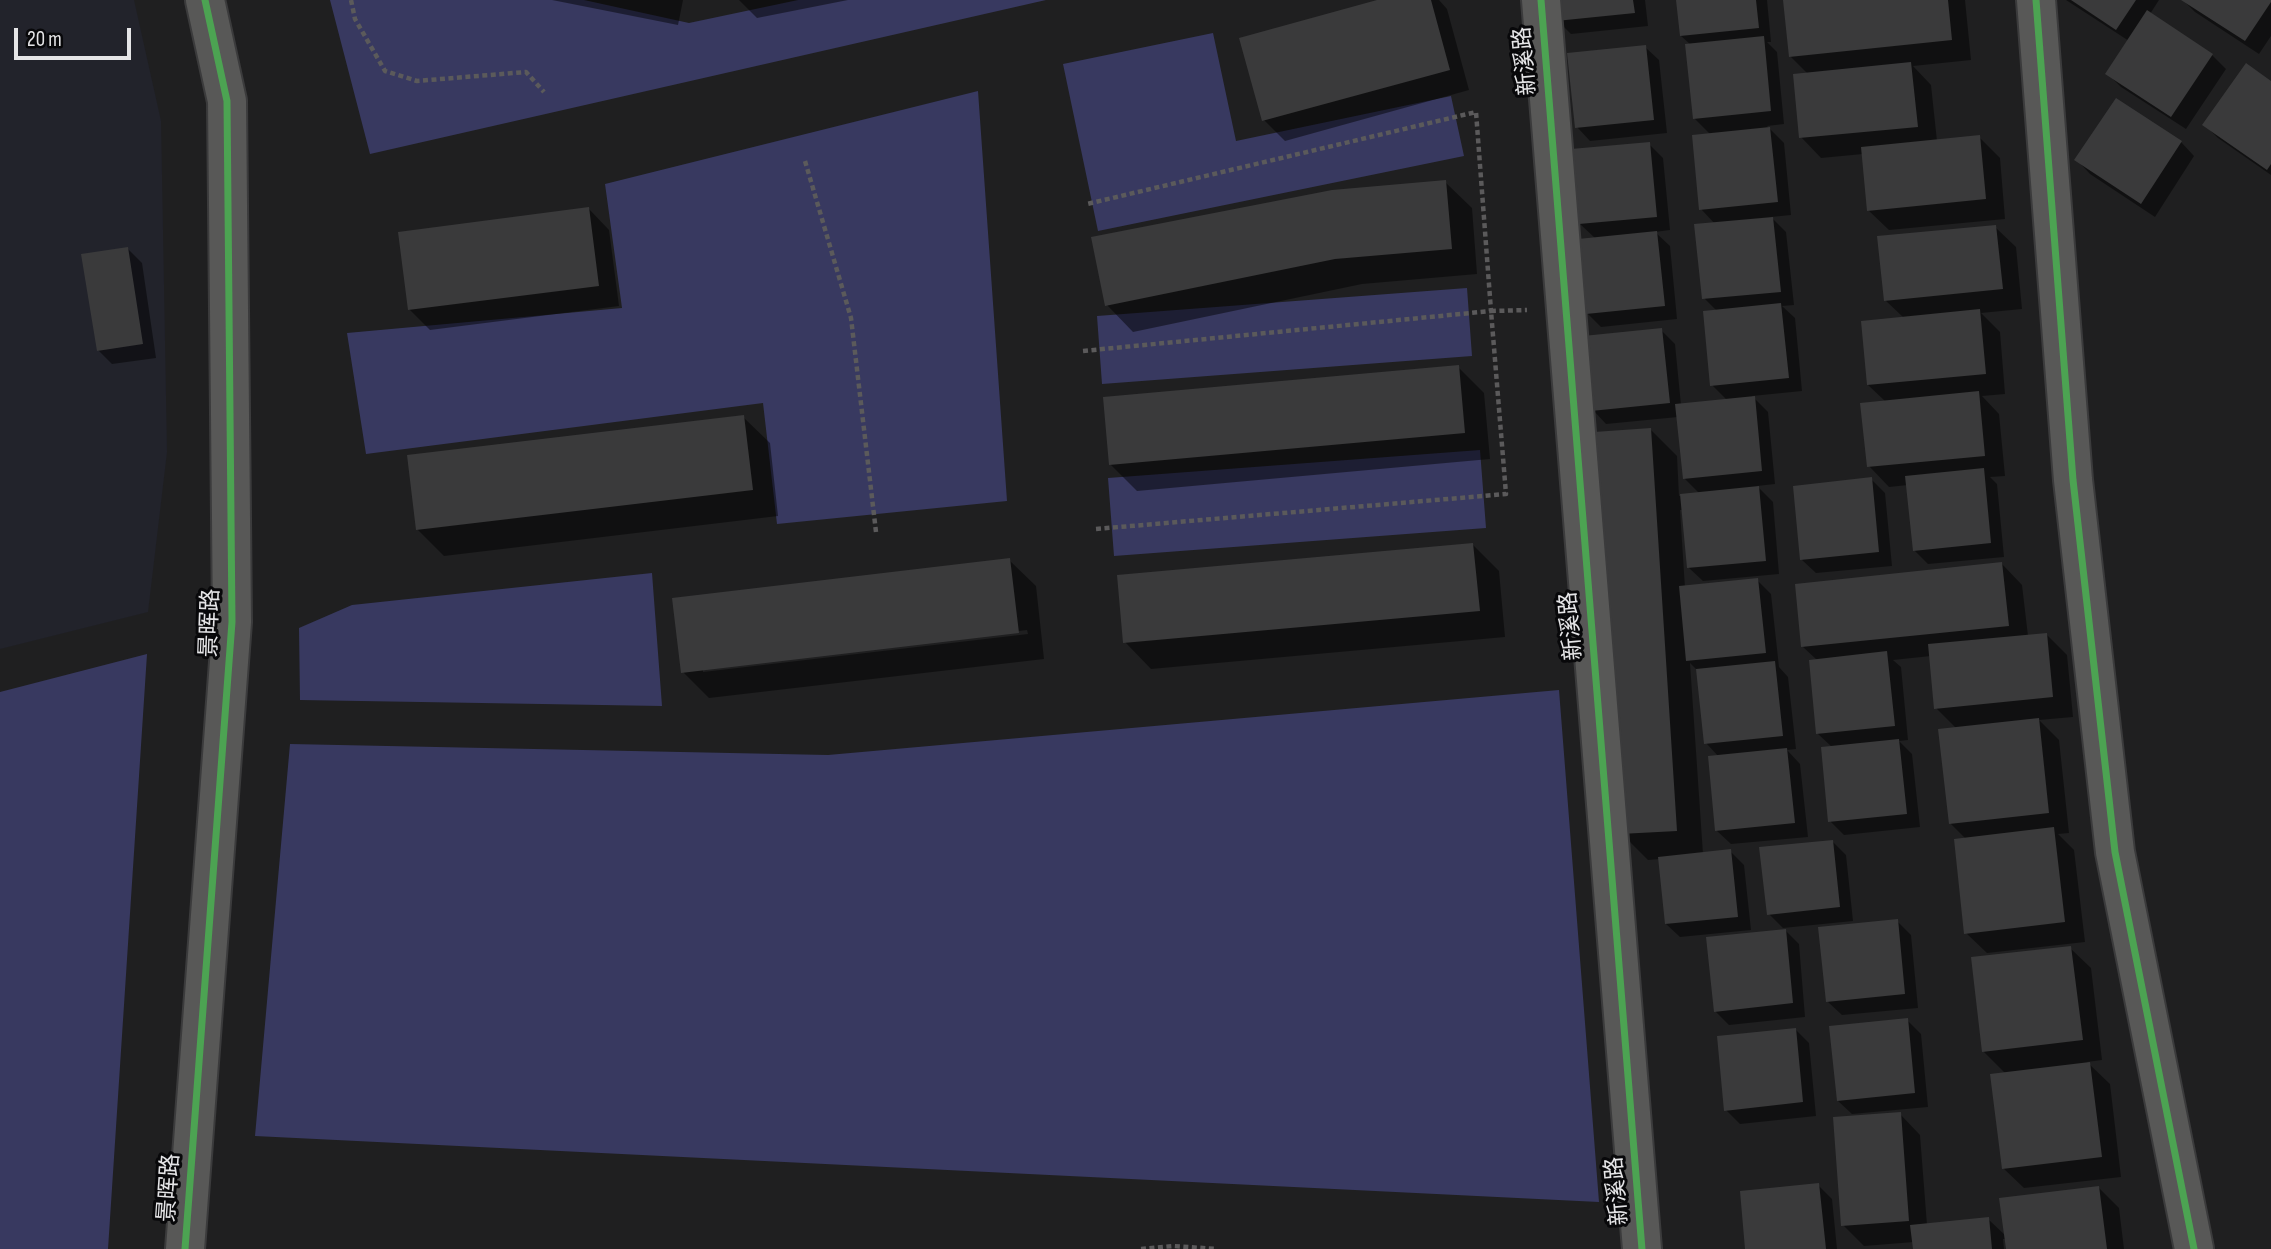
<!DOCTYPE html>
<html>
<head>
<meta charset="utf-8">
<style>
	body { margin:0 }
	#map { position:relative; width:2271px; height:1249px; overflow:hidden; background:#1f1f20; font-family:"Sofia Sans Condensed",sans-serif }
	canvas { display:block }
	.scale { position:absolute; left:14px; top:28px; width:117px; height:32px; box-sizing:border-box; border:4px solid #e5e5e7; border-top:0; padding-left:9px; font-size:21px; line-height:24px; white-space:nowrap; color:#e5e5e7; -webkit-text-stroke:5px #08080a; paint-order:stroke }
</style>
</head>
<body>
<div id="map">
<canvas width="2271" height="1249"></canvas>
<div class="scale">20 m</div>
</div>
<script>
const ctx = document.querySelector('canvas').getContext('2d');
ctx.lineJoin = 'round';
function paint(path, color) { ctx.fillStyle = color; ctx.fill(path, 'evenodd'); }
const poly = rows => new Path2D(rows.map(r => 'M' + r).join(''));
function trace(path, color, width, dash) { ctx.strokeStyle = color; ctx.lineWidth = width; ctx.lineCap = dash ? 'butt' : 'round'; ctx.setLineDash(dash || []); ctx.stroke(path); }
function write(font, color, halo, rows, align = 'center') {
  ctx.font = font + ' "Sofia Sans Condensed","Noto Sans SC",sans-serif'; ctx.lineWidth = 6; ctx.setLineDash([]); ctx.textBaseline = 'middle'; ctx.strokeStyle = halo; ctx.fillStyle = color; for (const [text, x, y, turn = 0] of rows) {
    ctx.save(); ctx.translate(x, y); ctx.rotate((+turn || 0) * Math.PI / 180); ctx.textAlign = isNaN(turn) ? turn : align; if (halo) ctx.strokeText(text, 0, 0); ctx.fillText(text, 0, 0); ctx.restore();
  }
}
paint(poly([
	[0,0,134,0,161,121,167,452,148,612,0,649]
]), '#22232b');
paint(poly([
	[330,0,584,0,689,23,798,0,1046,0,370,154],
	[1213,33,1236,141,1451,96,1464,156,1098,231,1063,64],
	[978,91,1007,501,777,524,763,403,366,454,347,333,622,308,605,184],
	[1467,288,1472,356,1102,384,1097,316],
	[1480,450,1486,528,1114,556,1108,478],
	[652,573,662,706,300,700,299,628,352,605],
	[147,654,108,1249,0,1249,0,692],
	[1559,690,1599,1202,255,1136,290,744,828,755]
]), '#383960');
paint(poly([
	[552,0,683,0,678,25],
	[739,0,848,0,757,18],
	[1383,0,1439,0,1447,9,1469,90,1285,141,1264,120],
	[1555,0,1645,0,1648,26,1571,34,1557,20],
	[1678,0,1767,0,1771,42,1767,42,1777,52,1784,124,1767,126,1784,143,1791,215,1771,217,1786,232,1794,305,1782,306,1795,318,1802,391,1752,396,1768,412,1775,484,1757,486,1773,502,1779,574,1703,581,1689,568,1683,510,1680,510,1685,588,1757,580,1771,594,1779,667,1788,677,1796,749,1787,750,1800,764,1808,837,1731,844,1717,831,1719,757,1706,743,1698,671,1690,663,1703,854,1730,851,1744,865,1751,930,1680,937,1666,924,1660,859,1648,860,1622,834,1650,429,1677,456,1679,496,1700,494,1684,478,1678,417,1606,424,1593,410,1661,330,1675,344,1681,405,1727,400,1712,385,1717,311,1704,298,1715,224,1701,209,1711,135,1694,118,1691,45,1681,36],
	[1785,0,1965,0,1971,60,1913,66,1931,85,1937,141,1979,137,2000,158,2005,219,1889,230,1868,210,1863,154,1821,158,1801,137,1808,74,1790,56],
	[2066,0,2159,0,2150,14,2212,55,2226,69,2186,129,2121,87,2107,73,2129,41],
	[2183,0,2271,0,2271,36,2259,54,2195,12],
	[1645,47,1659,60,1667,133,1590,141,1577,127],
	[2271,83,2271,175,2218,138,2205,125],
	[2181,142,2194,156,2155,217,2090,174,2077,160],
	[1649,144,1663,158,1670,230,1655,232,1670,246,1677,319,1601,327,1587,313,1596,239,1580,224],
	[1445,182,1472,208,1477,274,1362,284,1133,332,1107,305],
	[589,209,609,230,619,306,430,330,409,309],
	[1995,227,2016,247,2022,309,1981,313,2000,332,2005,394,1982,396,1999,414,2005,476,1990,477,1997,484,2004,557,1928,564,1914,550,1908,485,1889,487,1869,466,1886,402,1868,385,1904,318,1885,300],
	[128,249,142,263,156,358,112,364,98,350],
	[1458,367,1484,393,1490,459,1137,491,1110,464],
	[743,417,770,443,778,516,444,556,417,529],
	[1871,479,1885,493,1892,566,1816,573,1802,560],
	[1473,545,1499,571,1505,637,1151,669,1125,642],
	[1009,560,1036,586,1044,659,709,698,683,672],
	[1027,630,1028,634,703,672,703,668],
	[2002,564,2022,585,2028,636,2046,634,2067,655,2073,717,2039,720,2059,740,2069,833,2058,834,2074,850,2085,942,1987,953,1966,933,1966,839,1951,824,1957,729,1936,708,1931,656,1893,660,1901,667,1908,740,1899,741,1912,754,1920,827,1844,835,1830,821,1832,747,1818,734,1817,660,1803,647],
	[1832,841,1846,855,1853,921,1783,928,1769,914],
	[1897,921,1911,935,1918,1008,1842,1015,1828,1002],
	[1785,930,1799,944,1805,1017,1729,1025,1715,1011],
	[2070,948,2091,968,2102,1060,2087,1062,2110,1084,2121,1177,2024,1188,2003,1168,2006,1074,1984,1052],
	[1907,1020,1921,1034,1928,1107,1852,1114,1838,1101],
	[1795,1029,1809,1043,1816,1116,1740,1124,1726,1110],
	[1900,1114,1920,1135,1927,1225,1988,1219,2006,1236,2099,1188,2119,1208,2124,1249,2007,1249,2006,1239,2003,1239,2004,1249,1914,1249,1914,1242,1864,1246,1843,1225],
	[1818,1185,1832,1199,1837,1249,1747,1249]
]), '#0007');
paint(poly([
	[1377,0,1431,0,1450,70,1262,121,1239,38],
	[1554,0,1633,0,1635,13,1556,21],
	[1676,0,1756,0,1759,28,1680,36],
	[1783,0,1948,0,1952,40,1789,57],
	[2071,0,2136,0,2116,30],
	[2181,0,2271,0,2271,2,2245,41],
	[2147,10,2213,54,2171,117,2105,74],
	[1764,36,1771,111,1693,119,1685,44],
	[1646,45,1654,120,1575,128,1567,53],
	[1911,62,1918,127,1799,138,1793,74],
	[2246,63,2271,81,2271,164,2267,170,2202,125],
	[2116,98,2182,141,2141,204,2074,160],
	[1770,127,1778,202,1699,210,1692,135],
	[1980,135,1986,199,1867,211,1861,147],
	[1650,142,1657,217,1579,224,1571,149],
	[1446,180,1452,249,1335,259,1105,306,1091,237,1332,190],
	[589,207,599,286,408,310,398,232],
	[1773,217,1781,292,1702,299,1694,224],
	[1996,225,2003,289,1884,301,1877,236],
	[1657,231,1665,306,1586,314,1578,239],
	[128,247,143,344,97,351,81,254],
	[1781,303,1789,378,1710,386,1703,311],
	[1980,309,1986,374,1867,385,1861,321],
	[1662,328,1670,403,1591,411,1583,336],
	[1459,365,1465,433,1109,465,1103,397],
	[1979,391,1985,456,1867,467,1860,403],
	[1755,396,1762,471,1683,479,1675,404],
	[744,415,753,490,416,530,407,455],
	[1651,428,1677,831,1620,834,1594,432],
	[1984,468,1991,543,1913,551,1905,476],
	[1872,477,1879,552,1800,560,1793,486],
	[1759,486,1766,561,1687,568,1680,494],
	[1473,543,1480,611,1123,643,1117,575],
	[1010,558,1019,633,681,673,672,598],
	[2002,562,2009,626,1801,647,1795,584],
	[1758,578,1766,653,1686,661,1679,586],
	[2047,633,2053,697,1934,709,1928,644],
	[1887,651,1895,726,1816,734,1809,660],
	[1775,661,1783,736,1704,744,1696,669],
	[2039,718,2049,813,1949,824,1938,729],
	[1899,739,1907,814,1828,822,1821,747],
	[1787,748,1795,823,1715,831,1708,756],
	[2054,827,2065,922,1964,934,1954,839],
	[1833,840,1840,907,1767,915,1759,847],
	[1731,849,1738,917,1665,924,1658,857],
	[1898,919,1905,994,1826,1002,1818,927],
	[1786,929,1793,1003,1714,1012,1706,937],
	[2071,946,2083,1040,1982,1052,1971,957],
	[1908,1018,1915,1093,1837,1101,1829,1026],
	[1796,1028,1803,1102,1724,1111,1717,1036],
	[2090,1062,2102,1157,2002,1169,1990,1074],
	[1901,1112,1909,1221,1841,1226,1833,1117],
	[1819,1183,1826,1249,1745,1249,1740,1191],
	[2099,1186,2107,1249,2006,1249,1999,1198],
	[1989,1217,1992,1249,1913,1249,1910,1225]
]), '#3a3a3b');
const minor = poly([
	[1541,0,1642,1249],
	[2036,0,2073,480,2115,852,2194,1249],
	[185,1249,232,622,227,101,205,0]
]);
trace(minor, '#3b3b3c', 42);
trace(poly([
	[351,0,355,19,385,71,417,81,526,72,544,92],
	[805,161,851,318,876,532],
	[1083,351,1491,311,1476,112,1087,204],
	[1096,529,1506,494,1491,311,1527,310],
	[1141,1249,1173,1246,1217,1249]
]), '#5b5a5b', 4.5, [5, 3.5]);
trace(minor, '#585857', 38);
trace(poly([
	[1541,0,1642,1249],
	[2036,0,2073,480,2115,852,2194,1249],
	[185,1249,232,622,227,101,205,0]
]), '#4ca352', 7);
write('23px', '#e5e5e7', '#08080a', [
	["新溪路",1526,61,-95],
	["景晖路",211,623,-88],
	["新溪路",1572,626,-95],
	["景晖路",170,1188,-86],
	["新溪路",1618,1191,-95]
]);
</script>
</body>
</html>
